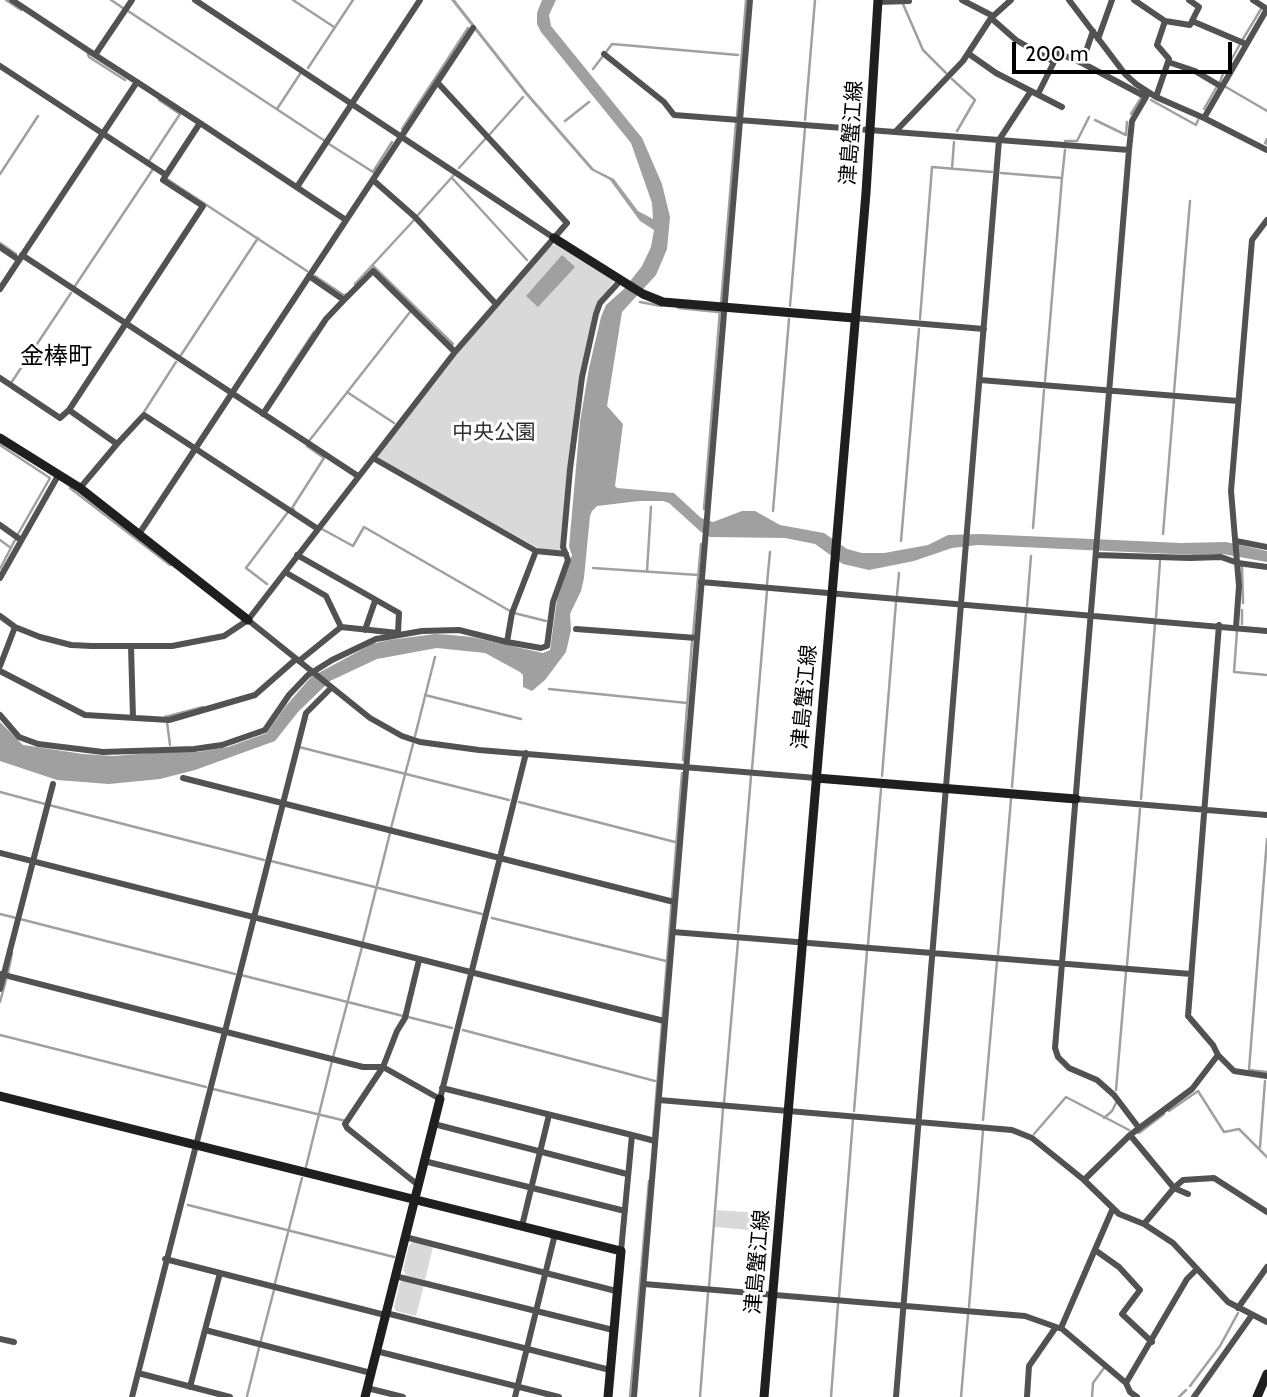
<!DOCTYPE html>
<html>
<head>
<meta charset="utf-8">
<style>
	body { margin:0 }
	#map { position:relative; width:1267px; height:1397px; overflow:hidden; background:#fff; font-family:Cabin,sans-serif }
	canvas { display:block }
	.scale { position:absolute; left:1012px; top:42px; width:220px; height:32px; box-sizing:border-box; border:4px solid #000; border-top:0; padding-left:9px; font-size:21px; line-height:24px; white-space:nowrap; color:#000; -webkit-text-stroke:5px #fff; paint-order:stroke }
</style>
</head>
<body>
<div id="map">
<canvas width="1267" height="1397"></canvas>
<div class="scale">200 m</div>
</div>
<script>
const ctx = document.querySelector('canvas').getContext('2d');
ctx.lineJoin = 'round';
function paint(path, color) { ctx.fillStyle = color; ctx.fill(path, 'evenodd'); }
const poly = rows => new Path2D(rows.map(r => 'M' + r).join(''));
function trace(path, color, width, dash) { ctx.strokeStyle = color; ctx.lineWidth = width; ctx.lineCap = dash ? 'butt' : 'round'; ctx.setLineDash(dash || []); ctx.stroke(path); }
function write(font, color, halo, rows, align = 'center') {
  ctx.font = font + ' Cabin,"Noto Sans JP",sans-serif'; ctx.lineWidth = 6; ctx.setLineDash([]); ctx.textBaseline = 'middle'; ctx.strokeStyle = halo; ctx.fillStyle = color; for (const [text, x, y, turn = 0] of rows) {
    ctx.save(); ctx.translate(x, y); ctx.rotate((+turn || 0) * Math.PI / 180); ctx.textAlign = isNaN(turn) ? turn : align; if (halo) ctx.strokeText(text, 0, 0); ctx.fillText(text, 0, 0); ctx.restore();
  }
}
paint(poly([
	[556,244,614,281,593,314,579,376,567,469,561,549,559,551,538,548,378,459,379,455,466,343,550,246],
	[717,1210,772,1214,771,1232,715,1227],
	[413,1242,433,1247,425,1280,406,1275,403,1270,409,1245],
	[404,1280,424,1285,416,1316,396,1311,394,1307,400,1282]
]), '#d9d9d9');
paint(poly([
	[451,0,455,0,528,93,594,169,614,179,638,211,653,219,652,203,631,143,541,32,537,24,537,13,542,0,556,0,549,15,551,26,642,138,662,184,670,217,667,249,656,275,622,312,607,406,623,424,615,486,617,488,674,493,701,518,713,522,742,511,755,511,780,525,824,533,847,549,862,553,884,553,928,545,948,535,981,534,1181,543,1226,542,1267,551,1267,562,1223,554,1194,555,978,545,952,548,914,561,869,570,843,564,815,544,785,538,710,537,701,532,669,503,663,501,639,501,597,506,592,511,590,516,584,578,581,591,570,614,571,630,566,652,545,680,532,691,523,687,523,675,520,672,485,653,437,648,377,659,330,681,298,712,275,741,195,770,160,779,109,784,57,780,0,761,0,722,23,745,83,754,114,756,162,752,198,752,228,747,267,733,285,707,311,677,372,644,389,640,435,634,451,635,472,637,543,653,550,650,557,600,572,555,569,547,580,422,589,368,601,317,606,305,624,289,642,266,651,247,654,230,640,221,610,180,591,170,525,94],
	[562,255,575,267,538,307,526,296]
]), '#a0a0a0');
trace(poly([
	[6,0,21,10],
	[111,0,123,8],
	[293,0,334,27],
	[903,4,923,50,946,73],
	[128,11,325,141],
	[1243,39,1261,9],
	[606,52,612,44,738,55],
	[88,54,89,57,125,80],
	[1229,64,1240,44],
	[308,68,353,0],
	[593,69,603,56],
	[952,79,975,100,957,131],
	[1220,82,1223,74],
	[1226,87,1267,111],
	[1151,100,1196,125,1198,120],
	[277,109,300,74],
	[1204,109,1216,88],
	[1131,114,1141,98],
	[737,116,746,0],
	[805,120,815,0],
	[1095,120,1126,135,1127,122],
	[565,121,589,102],
	[402,129,468,28],
	[490,134,523,97],
	[1267,139,1265,143,1267,144],
	[1065,141,1077,141,1089,117],
	[329,144,373,172,392,142],
	[149,161,180,114,159,100],
	[459,168,486,138],
	[952,169,954,142],
	[1001,173,1062,178,1065,150],
	[0,174,38,116],
	[452,178,527,260],
	[167,179,307,271],
	[417,216,453,176],
	[0,243,16,254],
	[373,266,453,344],
	[315,276,345,296,346,294],
	[355,284,414,220],
	[75,286,153,169],
	[640,302,661,306],
	[721,303,736,122],
	[790,306,805,128],
	[678,308,718,312],
	[920,319,932,167,992,172],
	[181,355,258,238],
	[283,379,314,332],
	[1045,381,1062,178],
	[11,383,71,293],
	[347,392,394,423],
	[1174,392,1190,201],
	[144,412,176,362],
	[309,441,410,312],
	[0,445,50,478,18,534],
	[70,488,170,565],
	[704,509,720,310],
	[294,510,292,508,324,458,307,446],
	[773,511,789,319],
	[1033,528,1044,390],
	[322,529,353,546,364,527,510,611],
	[1163,534,1174,400],
	[0,540,11,548],
	[901,541,919,329],
	[1242,566,1243,603],
	[593,568,698,575],
	[0,569,15,540],
	[647,571,651,507],
	[267,584,246,568,288,512],
	[767,584,770,552],
	[897,595,899,573],
	[1027,606,1031,556],
	[514,613,546,621],
	[1156,617,1160,561],
	[1242,624,1242,610],
	[1237,631,1234,672,1267,675],
	[693,635,701,544],
	[549,689,687,703],
	[425,695,521,719],
	[165,717,203,707],
	[167,722,170,745],
	[415,736,435,657],
	[299,747,509,800],
	[683,760,692,641],
	[752,769,767,591],
	[882,776,896,602],
	[1012,787,1026,612],
	[0,792,45,804],
	[1141,799,1155,624],
	[519,802,675,842],
	[49,805,264,860],
	[391,828,413,744],
	[1267,839,1249,1070,1267,1072],
	[271,861,482,914],
	[0,914,16,918],
	[492,918,666,961],
	[20,919,235,974],
	[738,932,751,776],
	[363,941,390,833],
	[868,944,881,789],
	[998,954,1011,799],
	[1127,965,1140,809],
	[8,973,12,953],
	[241,975,403,1016],
	[0,1002,6,980],
	[408,1017,452,1028],
	[463,1030,655,1081],
	[0,1035,206,1087],
	[333,1057,362,947],
	[213,1089,346,1121],
	[1116,1090,1126,972],
	[724,1103,738,941],
	[854,1111,867,951],
	[1169,1111,1198,1091,1224,1132,1239,1129,1267,1157],
	[1104,1118,1112,1111,1116,1103],
	[983,1120,997,961],
	[1139,1133,1164,1114],
	[1034,1134,1066,1097,1129,1130],
	[653,1136,682,773],
	[1260,1147,1265,1081],
	[306,1167,332,1061],
	[188,1205,394,1257],
	[275,1283,302,1178],
	[709,1287,723,1109],
	[839,1297,853,1119],
	[969,1307,983,1130],
	[260,1344,274,1290],
	[1190,1386,1220,1346,1238,1313],
	[247,1396,259,1348],
	[630,1397,649,1181],
	[700,1397,708,1293],
	[831,1397,838,1304],
	[961,1397,968,1315],
	[1092,1397,1093,1383,1104,1368],
	[1179,1397,1186,1390]
]), '#a0a0a0', 2.5);
trace(poly([
	[12,0,95,55],
	[195,0,554,238],
	[962,0,993,16],
	[1069,0,1125,74,1136,84,1156,97,1204,118,1267,150],
	[1134,0,1165,21,1190,25,1199,7,1189,0],
	[1253,0,1267,9],
	[878,2,909,1],
	[991,18,1016,40,1054,62,1058,53,1082,63,1146,97,1147,95],
	[1192,21,1246,44],
	[1098,39,1112,0],
	[604,54,664,102,674,115,1129,150],
	[969,54,996,73,1062,107],
	[1168,62,1195,71,1222,87],
	[1082,63,1093,31],
	[0,66,166,175,200,123,137,82],
	[1038,94,1054,62],
	[1156,97,1169,59,1157,45,1165,21],
	[1204,118,1267,9],
	[200,123,346,220],
	[896,131,963,61,991,18,1011,0],
	[373,180,415,217,496,304],
	[297,187,420,0],
	[0,247,19,260],
	[22,255,358,476],
	[309,276,344,300,373,271,455,352],
	[0,289,137,82,95,55,132,0],
	[854,318,984,329],
	[0,378,60,418,69,410,117,444,80,488],
	[980,380,1238,401],
	[69,410,203,206,163,180,166,175],
	[263,414,326,319,344,300],
	[117,444,144,415,318,529],
	[373,458,536,551,566,554],
	[0,525,21,540],
	[139,534,473,28],
	[1236,541,1267,547],
	[1096,555,1190,558,1221,557,1238,563,1267,567],
	[285,572,326,596,341,627,398,633,399,613,297,555],
	[0,578,59,474],
	[701,582,1267,631],
	[0,616,15,627,40,637,71,645,92,646,172,646,224,636,248,620,455,352,567,223,437,82],
	[248,620,370,718,402,736,420,742,479,750,816,778],
	[1219,625,1188,1016,1213,1045,1218,1055,1234,1071,1267,1076],
	[1236,627,1239,586,1231,491,1252,240,1267,220],
	[576,629,696,638],
	[365,630,375,601],
	[507,642,541,648,547,646,553,602,568,560,563,547,570,469,582,377,596,314,600,303,620,281],
	[131,646,133,718],
	[299,661,341,627],
	[0,666,15,627],
	[0,671,85,715,169,720,255,695,296,659],
	[0,715,19,737,38,744,103,752,194,749,222,745,265,730,289,695,308,675,332,660,376,639,422,631,459,630,507,642,512,613,536,551],
	[183,778,674,902],
	[1076,799,1267,815],
	[0,853,664,1021],
	[673,932,1191,974],
	[0,974,363,1067,383,1067,440,1099,526,753],
	[0,989,53,784],
	[442,1088,632,1135,621,1251],
	[659,1100,1012,1130,1032,1138,1084,1180,1119,1214,1144,1224,1173,1243,1228,1302,1267,1322],
	[434,1124,627,1174],
	[1139,1128,1114,1095,1097,1080,1069,1068,1058,1057,1055,1048,1129,150,1132,121,1146,97],
	[632,1135,655,1141],
	[424,1161,625,1211],
	[1084,1180,1130,1135],
	[418,1185,347,1128,345,1124,383,1067,397,1031,405,1018,419,960],
	[1188,1194,1174,1188,1130,1135,1192,1089,1218,1055],
	[1144,1224,1174,1188,1183,1180,1214,1178,1267,1212],
	[522,1226,549,1115],
	[405,1237,616,1291],
	[1095,1250,1119,1267,1140,1290,1122,1314,1152,1342],
	[165,1259,385,1315],
	[395,1276,613,1330],
	[644,1284,1025,1316,1056,1327],
	[1238,1308,1267,1267],
	[386,1313,610,1370],
	[1061,1328,1113,1208],
	[1061,1328,1126,1383,1130,1392,1137,1397],
	[205,1330,371,1373],
	[0,1339,14,1342],
	[376,1351,559,1397],
	[138,1373,230,1397],
	[1126,1383,1187,1279,1196,1270],
	[190,1387,220,1273],
	[367,1388,403,1397],
	[132,1397,306,713,331,688],
	[515,1397,555,1234],
	[634,1397,750,0],
	[896,1397,999,140,1031,91],
	[1027,1397,1029,1366,1056,1327,1059,1328],
	[1194,1397,1252,1315]
]), '#525252', 6);
trace(poly([
	[554,238,643,294,663,302,854,318],
	[0,438,80,488,248,620],
	[816,778,1076,799],
	[0,1096,621,1251,608,1397],
	[365,1397,440,1099],
	[764,1397,866,193,878,0],
	[1257,1397,1267,1374]
]), '#1f1f1f', 9);
write('21px', '#000', '#fff', [
	["津島蟹江線",852,133,-86],
	["津島蟹江線",805,697,-85],
	["津島蟹江線",758,1262,-85]
]);
write('21px', '#303030', '#fff', [
	["中央公園",494,433]
]);
write('24px', '#000', '#fff', [
	["金棒町",56,357]
]);
</script>
</body>
</html>
